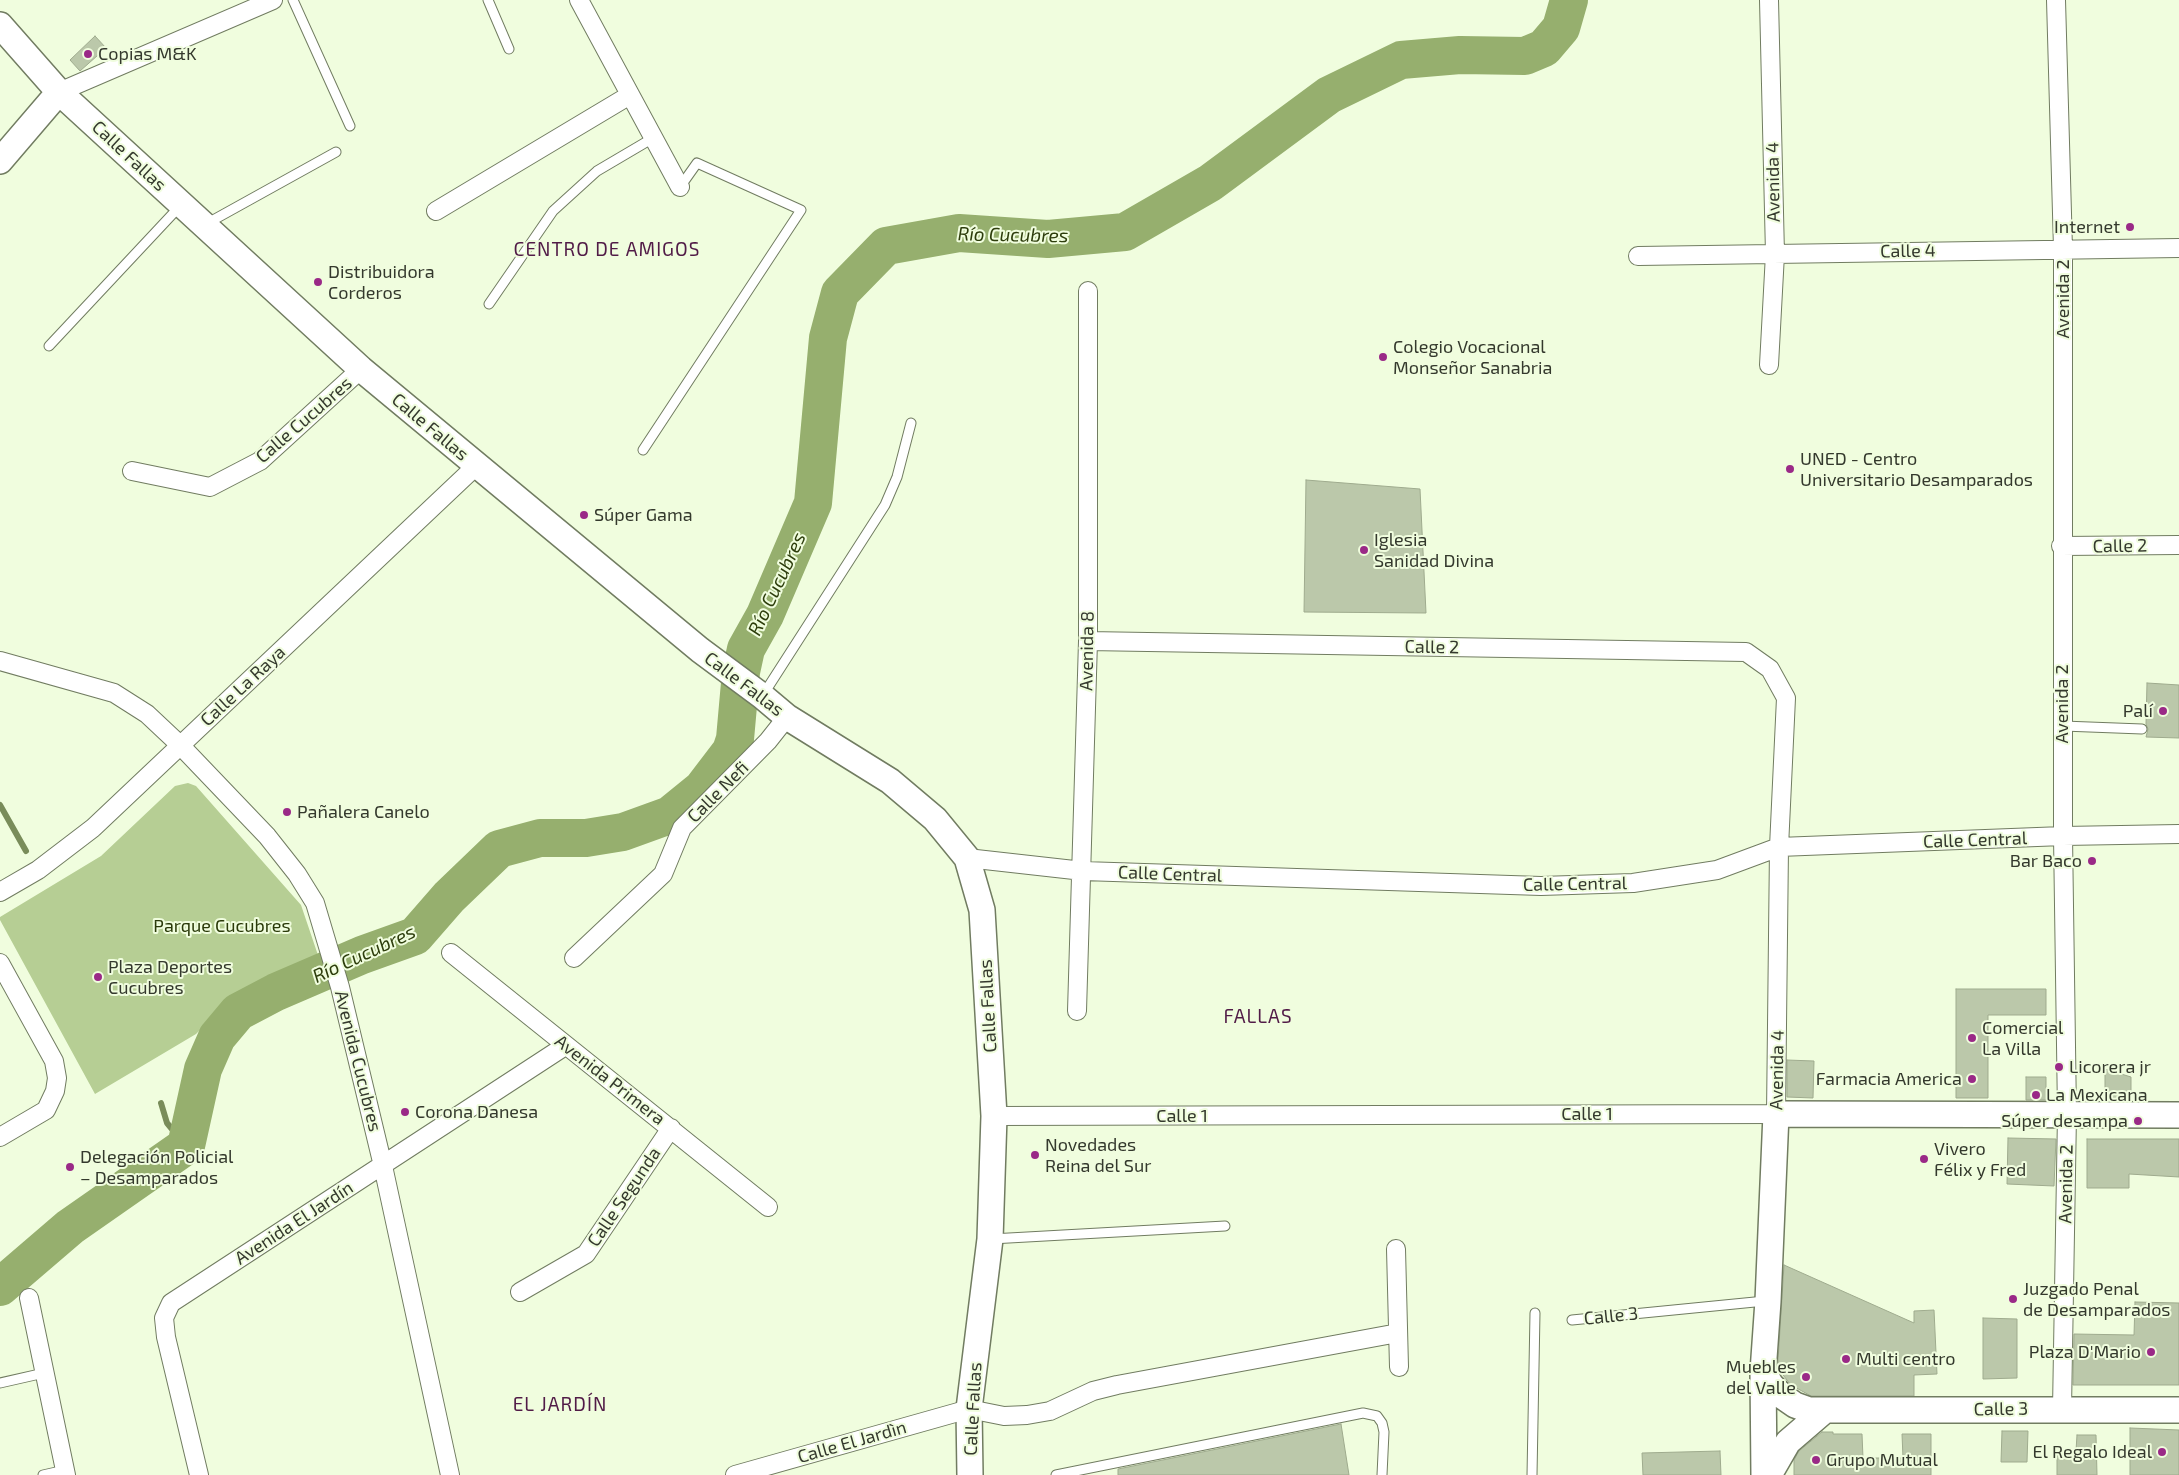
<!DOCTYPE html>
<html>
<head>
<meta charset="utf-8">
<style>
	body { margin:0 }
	canvas { display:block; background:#f0fdde }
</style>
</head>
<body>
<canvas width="2179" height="1475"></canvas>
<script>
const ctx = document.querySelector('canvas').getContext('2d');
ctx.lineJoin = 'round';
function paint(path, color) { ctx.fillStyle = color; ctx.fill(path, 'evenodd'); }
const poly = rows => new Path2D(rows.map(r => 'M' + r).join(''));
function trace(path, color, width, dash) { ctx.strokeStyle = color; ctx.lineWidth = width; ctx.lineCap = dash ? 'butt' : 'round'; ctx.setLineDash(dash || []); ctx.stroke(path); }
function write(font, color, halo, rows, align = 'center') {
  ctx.font = font + ' "Exo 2",sans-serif'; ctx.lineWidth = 4; ctx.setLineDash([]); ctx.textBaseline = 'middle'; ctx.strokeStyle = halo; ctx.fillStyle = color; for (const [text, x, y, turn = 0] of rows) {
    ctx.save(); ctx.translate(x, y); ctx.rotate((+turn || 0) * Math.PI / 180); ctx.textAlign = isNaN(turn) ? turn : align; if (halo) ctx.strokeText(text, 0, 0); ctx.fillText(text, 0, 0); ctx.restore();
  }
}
paint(poly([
	[188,783,196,786,301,905,322,967,259,993,215,1015,196,1034,95,1094,0,920,0,917,101,856,175,786]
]), '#b6ce94');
trace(poly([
	[0,805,26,851],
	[161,1103,167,1123,186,1146]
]), '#798c5a', 6);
trace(poly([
	[0,1287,70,1227,186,1146,203,1069,217,1037,238,1012,276,992,362,955,415,936,449,897,499,849,540,838,586,838,623,832,670,815,702,789,731,751,735,739,741,672,746,649,765,615,813,503,828,338,840,293,886,246,959,233,1048,239,1125,232,1210,183,1329,95,1401,60,1460,55,1525,56,1544,48,1561,28,1569,0]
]), '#96af6e', 38);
const building = poly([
	[95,36,106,48,80,71,70,60,95,36],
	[1306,480,1420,489,1426,613,1304,612,1306,480],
	[2147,683,2179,685,2179,738,2146,737,2148,729,2146,724,2147,683],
	[1956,989,2046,989,2046,1015,1988,1015,1988,1098,1956,1098,1956,989],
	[1787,1060,1814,1061,1813,1098,1787,1097,1787,1060],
	[2105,1069,2131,1077,2131,1100,2105,1100,2105,1069],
	[2026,1077,2046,1077,2046,1100,2026,1100,2026,1077],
	[2008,1138,2056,1139,2054,1186,2007,1184,2008,1138],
	[2087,1139,2179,1139,2179,1177,2129,1174,2129,1188,2087,1188,2087,1139],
	[1784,1265,1914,1323,1914,1311,1934,1310,1937,1374,1914,1375,1914,1396,1811,1396,1791,1385,1779,1370,1778,1361,1784,1265],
	[2135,1302,2179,1303,2179,1385,2073,1385,2074,1334,2134,1335,2135,1302],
	[1983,1318,2017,1319,2017,1378,1983,1379,1983,1318],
	[1341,1424,1349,1475,1118,1475,1118,1469,1341,1424],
	[2130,1428,2179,1430,2179,1475,2130,1475,2130,1428],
	[2002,1431,2028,1431,2027,1462,2001,1462,2002,1431],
	[1822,1432,1833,1432,1833,1434,1862,1434,1863,1458,1903,1458,1902,1434,1931,1434,1931,1475,1794,1475,1794,1460,1799,1451,1822,1432],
	[2077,1435,2096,1435,2097,1475,2057,1475,2057,1451,2076,1451,2077,1435],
	[1720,1451,1721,1475,1643,1475,1642,1453,1720,1451]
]);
paint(building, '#bbc8aa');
trace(building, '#9fab8e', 1);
const lane = poly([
	[293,0,350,126],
	[488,0,509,49],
	[206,224,336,152],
	[489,304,553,211,597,171,653,138],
	[49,346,181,205],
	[643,450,801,210,697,163,680,187],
	[763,695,885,505,897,477,911,423],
	[2063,726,2142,729],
	[991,1239,1225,1226],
	[1572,1320,1765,1301],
	[0,1383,44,1373],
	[43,1475,65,1470],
	[1056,1475,1363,1413,1377,1416,1382,1423,1384,1432,1382,1475],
	[1532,1475,1535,1313]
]);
const street = poly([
	[579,0,680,187],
	[1769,0,1775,254,1769,365],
	[2056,0,2063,249,2063,836,2067,1114,2062,1409],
	[59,92,273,0],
	[436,211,630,95],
	[1638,256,2179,248],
	[132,471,210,487,260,461,361,369],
	[2061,546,2179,545],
	[0,661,114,693,147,714,180,745,267,836,297,874,315,903,340,987,383,1166,450,1475],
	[967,858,1083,871,1541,886,1633,883,1717,870,1779,847,2063,836,2179,834],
	[0,892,38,870,93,828,476,466],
	[451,953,768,1207],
	[574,958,663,874,682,828,768,741,787,717],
	[0,963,54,1061,57,1078,55,1091,46,1110,0,1137],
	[1077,1011,1088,641,1088,291],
	[994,1116,1776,1114,1779,847,1786,698,1770,669,1746,652,1088,641],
	[1396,1249,1399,1367],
	[520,1292,586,1254,671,1128],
	[29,1298,66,1475],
	[199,1475,166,1337,164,1318,171,1303,565,1046],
	[735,1475,969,1409,1004,1416,1027,1415,1050,1411,1093,1391,1117,1385,1398,1333]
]);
const secondary = poly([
	[0,25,59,92,361,369,700,650,762,696,787,717,890,781,935,819,967,858,982,910,994,1116,990,1239,969,1409,970,1475],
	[0,161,59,92],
	[1763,1372,1771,1385,1782,1396,1795,1405,1809,1410,2179,1410],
	[1764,1475,1763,1372,1768,1301,1776,1114,2179,1115],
	[1769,1475,1788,1442,1824,1411]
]);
trace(lane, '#717c61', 11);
trace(street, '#717c61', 20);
trace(secondary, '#717c61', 28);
trace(lane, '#fff', 9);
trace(street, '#fff', 18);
trace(secondary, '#fff', 25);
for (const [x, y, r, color] of [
	[88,54,5,"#9a2987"],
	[2130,227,5,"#9a2987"],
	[318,282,5,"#9a2987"],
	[1383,357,5,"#9a2987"],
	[1790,469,5,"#9a2987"],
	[584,515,5,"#9a2987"],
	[1364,550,5,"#9a2987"],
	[2163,711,5,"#9a2987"],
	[287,812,5,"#9a2987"],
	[2092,861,5,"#9a2987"],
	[98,977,5,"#9a2987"],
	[1972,1038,5,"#9a2987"],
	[2059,1067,5,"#9a2987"],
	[1972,1079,5,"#9a2987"],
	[2036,1095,5,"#9a2987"],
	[405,1112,5,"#9a2987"],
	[2138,1121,5,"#9a2987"],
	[1035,1155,5,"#9a2987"],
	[1924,1159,5,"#9a2987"],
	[70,1167,5,"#9a2987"],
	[2013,1299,5,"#9a2987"],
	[2151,1352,5,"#9a2987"],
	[1846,1359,5,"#9a2987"],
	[1806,1377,5,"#9a2987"],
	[2162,1452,5,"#9a2987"],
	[1816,1460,5,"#9a2987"]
]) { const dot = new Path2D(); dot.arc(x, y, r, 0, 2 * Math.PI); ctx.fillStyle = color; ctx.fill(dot); trace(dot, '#f0fdde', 2); }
write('18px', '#34392d', '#f0fdde', [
	["Copias M&K",98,54],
	["Internet",2120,227,"right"],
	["Distribuidora",328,272],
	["Corderos",328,293],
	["Colegio Vocacional",1393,347],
	["Monseñor Sanabria",1393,368],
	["UNED - Centro",1800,459],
	["Universitario Desamparados",1800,480],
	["Súper Gama",594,515],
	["Iglesia",1374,540],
	["Sanidad Divina",1374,561],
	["Palí",2153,711,"right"],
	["Pañalera Canelo",297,812],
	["Bar Baco",2082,861,"right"],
	["Plaza Deportes",108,967],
	["Cucubres",108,988],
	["Comercial",1982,1028],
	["La Villa",1982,1049],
	["Licorera jr",2069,1067],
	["Farmacia America",1962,1079,"right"],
	["La Mexicana",2046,1095],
	["Corona Danesa",415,1112],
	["Súper desampa",2128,1121,"right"],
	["Novedades",1045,1145],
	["Reina del Sur",1045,1166],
	["Vivero",1934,1149],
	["Félix y Fred",1934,1170],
	["Delegación Policial",80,1157],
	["– Desamparados",80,1178],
	["Juzgado Penal",2023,1289],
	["de Desamparados",2023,1310],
	["Plaza D'Mario",2141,1352,"right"],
	["Multi centro",1856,1359],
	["Muebles",1796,1367,"right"],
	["del Valle",1796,1388,"right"],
	["El Regalo Ideal",2152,1452,"right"],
	["Grupo Mutual",1826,1460]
], 'left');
write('18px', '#34392d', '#f0fdde', [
	["Calle Fallas",129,156,43],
	["Avenida 4",1773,182,-91],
	["Calle 4",1908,251,-1],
	["Avenida 2",2063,299,-90],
	["Calle Cucubres",304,420,-41],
	["Calle Fallas",430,427,40],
	["Calle 2",2120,546,-1],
	["Calle 2",1432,647,1],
	["Avenida 8",1087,651,-89],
	["Calle Fallas",744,684,37],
	["Calle La Raya",243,686,-43],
	["Avenida 2",2062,704,-90],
	["Calle Nefi",718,792,-45],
	["Calle Central",1975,840,-2],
	["Calle Central",1170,874,2],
	["Calle Central",1575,884,-1],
	["Calle Fallas",988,1006,-93],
	["Avenida Cucubres",358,1061,76],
	["Avenida 4",1777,1070,-89],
	["Avenida Primera",610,1080,38],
	["Calle 1",1587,1114],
	["Calle 1",1182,1116],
	["Avenida 2",2066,1184,-89],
	["Calle Segunda",624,1197,-56],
	["Avenida El Jardín",294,1223,-33],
	["Calle 3",1611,1316,-6],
	["Calle Fallas",973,1409,-87],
	["Calle 3",2001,1409,-1],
	["Calle El Jardìn",852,1442,-16]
]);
write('18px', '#2a3a09', '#f0fdde', [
	["Parque Cucubres",222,926]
]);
write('italic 19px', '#2d3d0c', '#f0fdde', [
	["Río Cucubres",1013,235,1],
	["Río Cucubres",777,584,-65],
	["Río Cucubres",364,954,-25]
]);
ctx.letterSpacing = '1px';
write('19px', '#511b47', '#f0fdde', [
	["CENTRO DE AMIGOS",607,250],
	["FALLAS",1258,1017],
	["EL JARDÍN",560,1405]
]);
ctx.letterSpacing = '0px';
</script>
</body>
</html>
